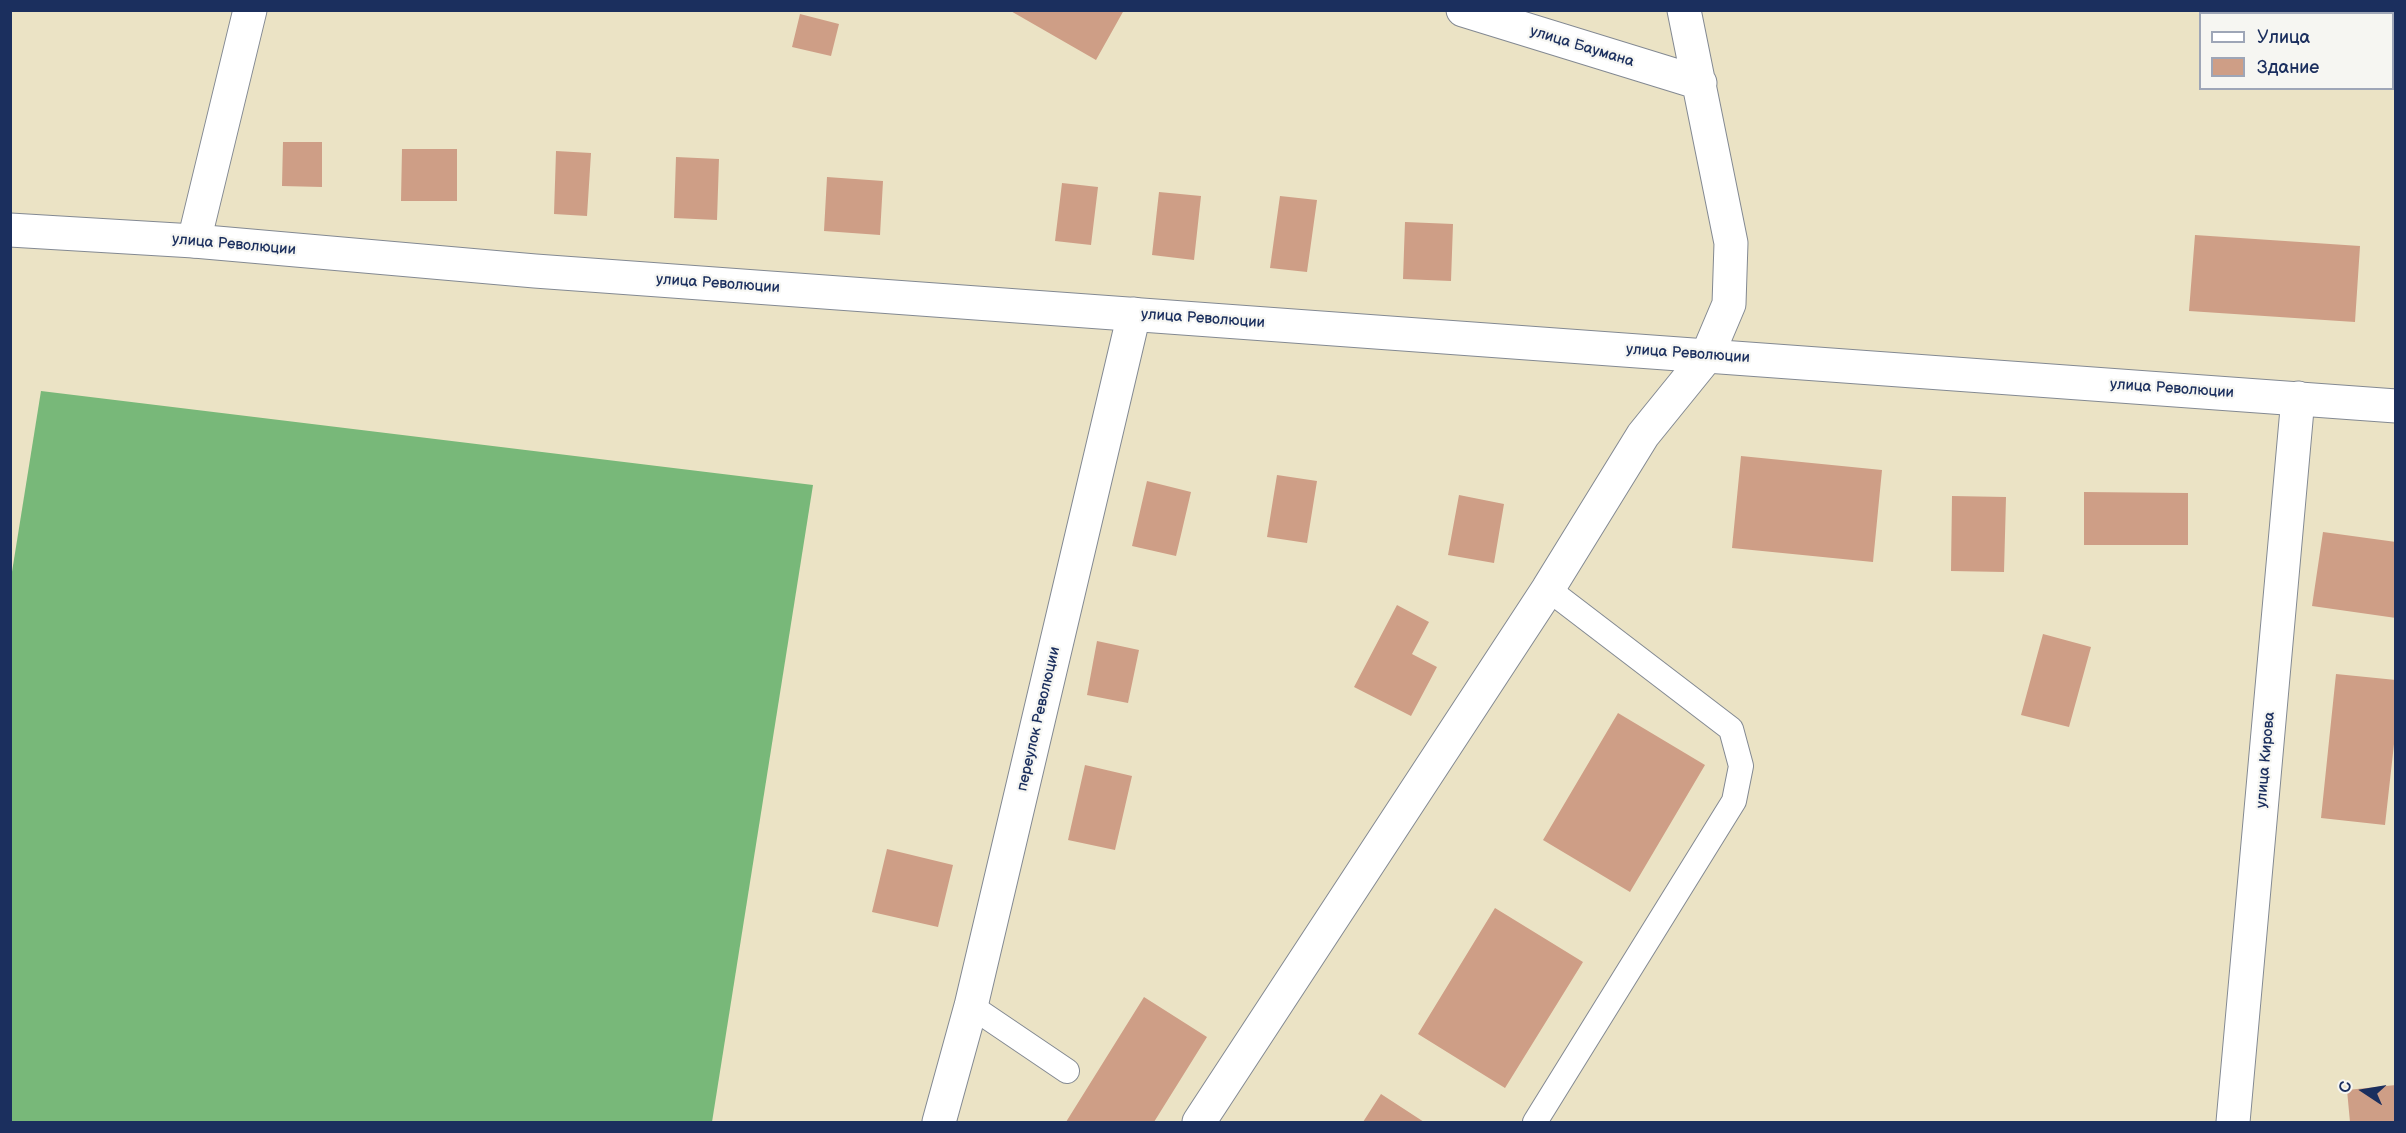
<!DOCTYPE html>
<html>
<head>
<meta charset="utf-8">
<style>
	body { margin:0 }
	#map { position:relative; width:2406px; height:1133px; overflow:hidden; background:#ebe3c5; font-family:"Balsamiq Sans",sans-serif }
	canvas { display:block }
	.frame { position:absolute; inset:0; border:12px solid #1b2f5e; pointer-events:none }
	.legend { position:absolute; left:2199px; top:12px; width:195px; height:78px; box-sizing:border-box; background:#f6f6f2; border:2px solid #9ea6b7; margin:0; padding:8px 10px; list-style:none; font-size:18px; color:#1b2f5e }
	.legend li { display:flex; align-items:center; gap:12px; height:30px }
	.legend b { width:30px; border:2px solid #9ea6b7 }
	.north { position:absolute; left:2334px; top:1061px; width:60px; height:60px; -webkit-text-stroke:4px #f6f6f2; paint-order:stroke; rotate:282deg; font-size:16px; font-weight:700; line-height:24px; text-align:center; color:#1b2f5e }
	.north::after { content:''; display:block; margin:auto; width:21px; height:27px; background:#1b2f5e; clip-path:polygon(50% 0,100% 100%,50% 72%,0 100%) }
</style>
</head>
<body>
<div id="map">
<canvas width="2406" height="1133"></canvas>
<div class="frame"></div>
<ul class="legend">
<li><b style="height:8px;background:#fff"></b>Улица</li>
<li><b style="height:16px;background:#ce9e86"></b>Здание</li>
</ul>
<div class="north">С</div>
</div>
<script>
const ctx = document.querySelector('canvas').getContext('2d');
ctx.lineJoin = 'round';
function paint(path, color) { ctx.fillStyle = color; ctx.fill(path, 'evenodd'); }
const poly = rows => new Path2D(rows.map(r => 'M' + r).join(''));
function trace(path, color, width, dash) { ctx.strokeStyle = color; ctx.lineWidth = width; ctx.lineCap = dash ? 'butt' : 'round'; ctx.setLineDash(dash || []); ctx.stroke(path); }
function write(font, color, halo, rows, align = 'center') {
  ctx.font = font + ' "Balsamiq Sans",sans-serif'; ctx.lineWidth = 4.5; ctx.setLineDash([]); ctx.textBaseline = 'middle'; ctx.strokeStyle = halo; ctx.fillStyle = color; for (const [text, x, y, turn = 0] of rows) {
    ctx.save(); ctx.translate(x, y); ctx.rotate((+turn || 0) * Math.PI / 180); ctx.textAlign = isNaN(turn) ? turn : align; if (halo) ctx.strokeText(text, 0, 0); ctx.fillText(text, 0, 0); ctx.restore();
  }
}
paint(poly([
	[41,391,813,485,712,1122,11,1122,11,578]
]), '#78b879');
paint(poly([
	[1009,10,1124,10,1096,60],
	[800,14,839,24,831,56,792,47],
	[283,142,322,142,322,187,282,186],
	[402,149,457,149,457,201,401,201],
	[556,151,591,153,587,216,554,214],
	[676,157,719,159,717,220,674,218],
	[827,177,883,181,880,235,824,231],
	[1062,183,1098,187,1091,245,1055,241],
	[1159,192,1201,196,1194,260,1152,255],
	[1280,196,1317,200,1307,272,1270,268],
	[1405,222,1453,224,1451,281,1403,279],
	[2195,235,2360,246,2355,322,2189,311],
	[1741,456,1882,470,1873,562,1732,548],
	[1277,475,1317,481,1307,543,1267,537],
	[1147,481,1191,492,1176,556,1132,546],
	[2084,492,2188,493,2188,545,2084,545],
	[1459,495,1504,504,1494,563,1448,555],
	[1952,496,2006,497,2004,572,1951,571],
	[2323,532,2396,542,2396,618,2312,606],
	[1397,605,1429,622,1412,654,1437,667,1411,716,1354,687],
	[2043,634,2091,647,2069,727,2021,715],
	[1097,641,1139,650,1128,703,1087,695],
	[2336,674,2396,680,2396,726,2385,825,2321,818],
	[1618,713,1705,765,1630,892,1543,840],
	[1085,765,1132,776,1115,850,1068,840],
	[887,849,953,865,938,927,872,912],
	[1495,908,1583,962,1505,1088,1418,1034],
	[1144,997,1207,1037,1154,1122,1066,1122],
	[2396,1085,2396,1122,2350,1122,2347,1090],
	[1381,1094,1424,1122,1363,1122]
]), '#ce9e86');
const service = poly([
	[971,1006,1067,1071],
	[1535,1122,1734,801,1741,766,1731,729,1548,589]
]);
const minor = poly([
	[1463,10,1700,83],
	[194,241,250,10],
	[939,1122,971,1006,1134,314],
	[1199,1122,1548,589,1643,435,1707,356,1729,304,1731,243,1684,10],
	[2233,1122,2298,398]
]);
const tertiary = poly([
	[10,230,194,241,535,271,2396,406]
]);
trace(service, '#838992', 26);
trace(minor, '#838992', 35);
trace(tertiary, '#838992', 35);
trace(service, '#fff', 24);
trace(minor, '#fff', 33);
trace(tertiary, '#fff', 33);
write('15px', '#1b2f5e', '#f6f6f2', [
	["улица Баумана",1582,47,17],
	["улица Революции",234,245,5],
	["улица Революции",718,284,4],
	["улица Революции",1203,319,4],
	["улица Революции",1688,354,4],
	["улица Революции",2172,389,4],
	["переулок Революции",1039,719,-77],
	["улица Кирова",2266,760,-85]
]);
</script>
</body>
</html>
